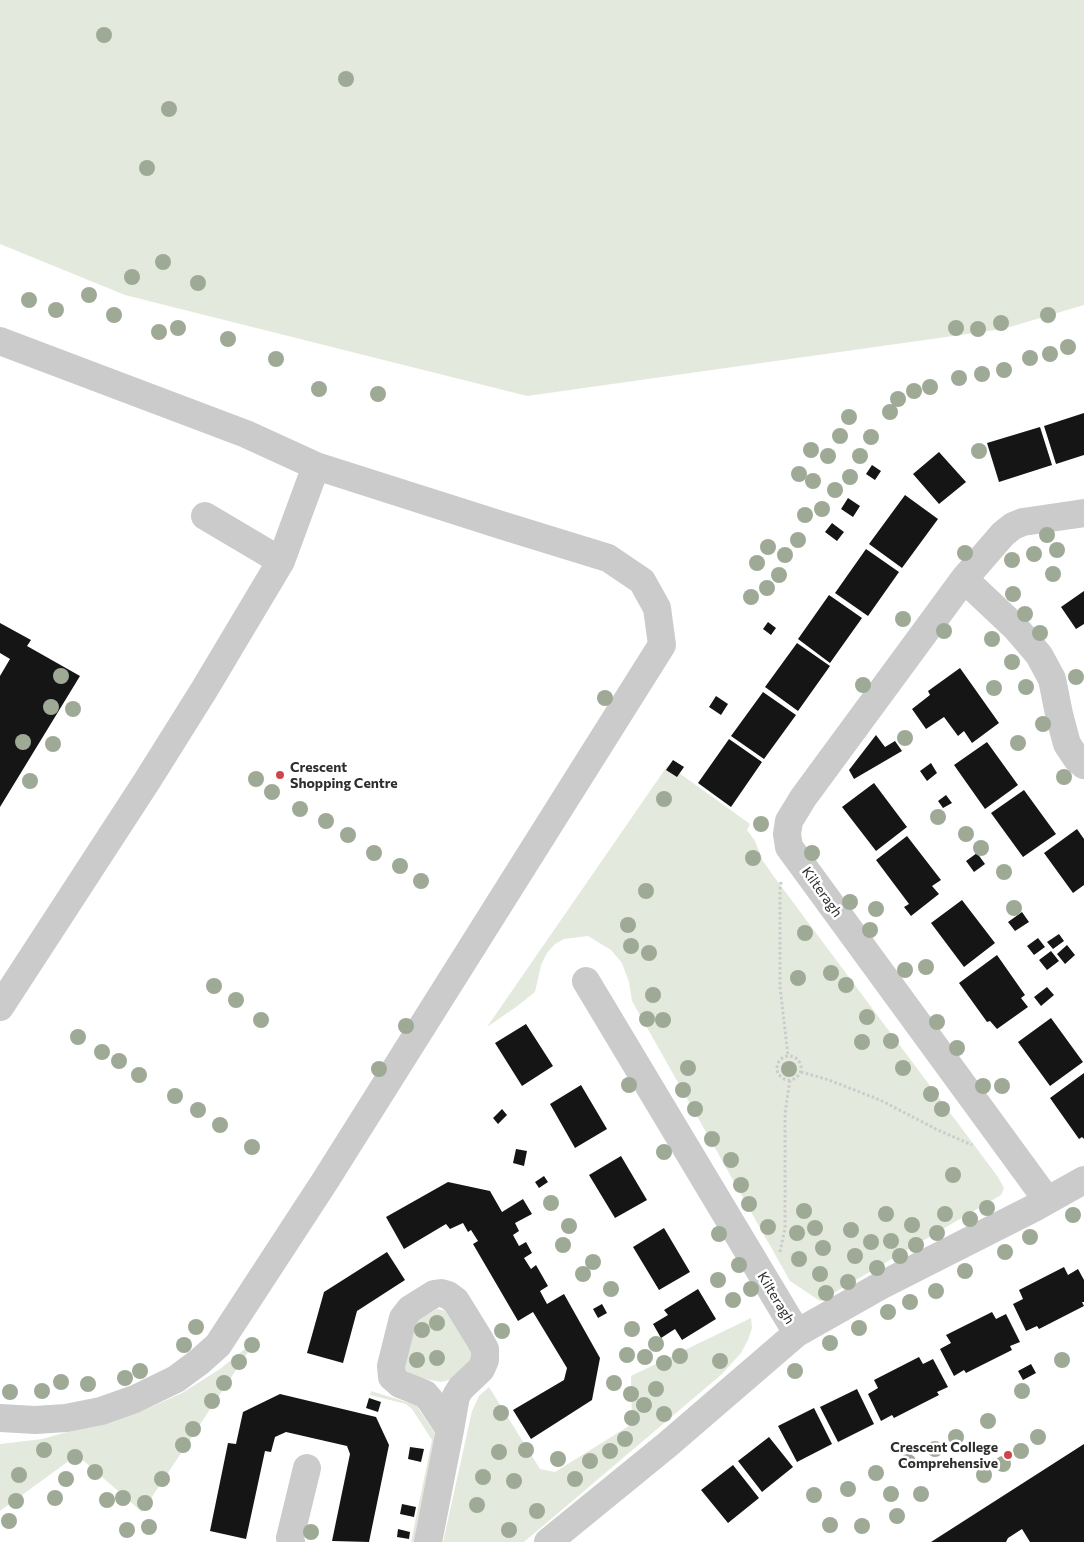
<!DOCTYPE html>
<html>
<head>
<meta charset="utf-8">
<style>
	body { margin:0 }
	canvas { display:block; background:#fff }
</style>
</head>
<body>
<canvas width="1084" height="1542"></canvas>
<script>
const ctx = document.querySelector('canvas').getContext('2d');
ctx.lineJoin = 'round';
function paint(path, color) { ctx.fillStyle = color; ctx.fill(path, 'evenodd'); }
const poly = rows => new Path2D(rows.map(r => 'M' + r).join(''));
function trace(path, color, width, dash) { ctx.strokeStyle = color; ctx.lineWidth = width; ctx.lineCap = dash ? 'butt' : 'round'; ctx.setLineDash(dash || []); ctx.stroke(path); }
function write(font, color, halo, rows, align = 'center') {
  ctx.font = font + ' Commissioner,sans-serif'; ctx.lineWidth = 5; ctx.setLineDash([]); ctx.textBaseline = 'middle'; ctx.strokeStyle = halo; ctx.fillStyle = color; for (const [text, x, y, turn = 0] of rows) {
    ctx.save(); ctx.translate(x, y); ctx.rotate((+turn || 0) * Math.PI / 180); ctx.textAlign = isNaN(turn) ? turn : align; if (halo) ctx.strokeText(text, 0, 0); ctx.fillText(text, 0, 0); ctx.restore();
  }
}
paint(poly([
	[0,0,1084,0,1084,305,1003,329,527,396,125,295,0,244],
	[668,765,750,824,747,830,755,841,763,861,772,874,998,1177,1004,1188,1001,1195,820,1301,790,1281,632,1001,629,982,622,963,611,950,588,936,564,939,555,944,547,953,541,965,535,992,516,1007,487,1027],
	[437,1309,447,1311,471,1351,472,1357,457,1378,441,1382,415,1377,404,1369,409,1333,417,1320],
	[751,1318,752,1328,748,1340,741,1353,722,1374,524,1542,443,1542,472,1411,479,1396,489,1387,540,1469,555,1472,632,1424,631,1376],
	[256,1340,142,1512,77,1455,0,1511,0,1444,42,1439,142,1411,182,1393,220,1369],
	[371,1391,416,1405,436,1435,418,1542,411,1542,432,1440,412,1409,406,1404,370,1395]
]), '#e3eadd');
paint(poly([
	[1084,413,1084,455,1056,464,1044,426],
	[1040,427,1052,465,999,482,987,443],
	[939,452,966,482,939,504,913,474],
	[872,465,881,471,875,480,866,474],
	[905,495,938,519,902,568,869,544],
	[848,498,860,506,853,517,841,509],
	[832,523,844,532,837,541,825,532],
	[866,549,899,572,868,616,835,593],
	[1084,591,1084,624,1076,629,1061,607],
	[829,595,862,618,830,663,798,639],
	[768,622,776,628,771,635,763,629],
	[0,623,31,640,27,646,80,676,0,807,0,676,10,659,0,653],
	[797,643,830,666,798,711,765,687],
	[960,668,999,723,972,743,964,731,958,736,944,717,926,729,912,709,930,695,928,691],
	[763,692,796,715,764,759,731,736],
	[716,696,728,704,721,715,709,707],
	[876,735,885,747,895,741,902,751,854,779,849,770],
	[729,739,762,762,731,807,698,783],
	[987,742,1018,785,985,809,954,765],
	[673,760,684,767,677,777,666,770],
	[931,763,937,773,927,781,920,771],
	[874,783,907,827,876,851,842,807],
	[1024,790,1056,834,1023,857,991,813],
	[946,795,952,803,943,808,938,801],
	[1077,829,1084,839,1084,885,1073,893,1044,853],
	[907,836,941,880,932,886,939,894,911,916,904,907,909,904,876,860],
	[977,853,985,864,974,872,966,861],
	[962,900,995,943,964,967,931,923],
	[1022,912,1029,922,1015,931,1008,922],
	[1059,934,1064,941,1053,949,1047,942],
	[1038,938,1045,947,1034,955,1027,946],
	[1067,945,1075,955,1065,964,1057,954],
	[1051,951,1059,961,1047,970,1039,960],
	[997,955,1025,995,1021,998,1028,1007,997,1029,990,1021,987,1022,959,983],
	[1047,987,1054,995,1041,1006,1034,997],
	[1051,1018,1083,1062,1050,1086,1018,1042],
	[526,1024,553,1066,522,1086,495,1043],
	[1084,1073,1084,1139,1082,1137,1079,1139,1050,1098],
	[581,1085,607,1129,575,1148,550,1104],
	[502,1109,507,1115,498,1124,493,1118],
	[516,1149,527,1151,524,1166,513,1163],
	[621,1156,647,1200,615,1218,589,1175],
	[544,1176,548,1182,539,1188,535,1182],
	[448,1182,490,1191,502,1212,523,1199,532,1214,515,1223,519,1231,513,1235,519,1246,526,1242,532,1253,524,1258,531,1269,536,1265,548,1286,540,1291,547,1304,564,1294,600,1358,592,1400,531,1439,513,1410,564,1380,567,1368,533,1312,518,1321,473,1244,478,1241,471,1230,468,1232,463,1223,450,1229,446,1224,404,1249,386,1217],
	[664,1228,690,1272,659,1290,633,1247],
	[387,1252,405,1280,357,1311,343,1363,307,1353,324,1292],
	[1064,1267,1068,1275,1078,1269,1084,1280,1084,1302,1082,1302,1084,1306,1039,1329,1037,1326,1026,1331,1013,1304,1023,1299,1019,1290],
	[698,1289,716,1319,682,1340,675,1329,661,1338,653,1324,668,1315,664,1310],
	[602,1304,607,1313,598,1318,593,1309],
	[992,1312,996,1319,1006,1314,1020,1342,1010,1346,1012,1350,966,1373,964,1370,954,1376,940,1349,951,1343,946,1335],
	[919,1357,923,1364,933,1359,948,1387,937,1392,939,1395,894,1418,892,1415,881,1421,868,1394,878,1388,874,1380],
	[1031,1364,1036,1373,1023,1380,1018,1371],
	[857,1389,874,1424,838,1442,820,1407],
	[280,1394,376,1417,389,1445,369,1542,332,1541,350,1454,347,1446,286,1432,275,1437,271,1452,265,1451,246,1539,210,1531,228,1443,236,1444,243,1412],
	[369,1398,381,1402,378,1412,366,1408],
	[814,1408,832,1444,797,1462,778,1426],
	[769,1437,793,1467,762,1492,738,1461],
	[1084,1444,1084,1542,1030,1542,1022,1529,1008,1538,1006,1542,931,1542],
	[410,1447,424,1449,421,1462,408,1459],
	[733,1465,759,1498,728,1523,701,1490],
	[402,1504,416,1507,414,1517,400,1514],
	[398,1529,410,1532,409,1539,397,1537]
]), '#151515');
trace(poly([
	[781,882,780,889,780,987,788,1056],
	'777 1068a12 12 0 1 1 24 0a12 12 0 1 1-24 0Z',
	[801,1072,829,1080,880,1100,938,1130,972,1145],
	[780,1252,785,1228,785,1113,790,1080]
]), '#cbcbcb', 3, [2.5, 2.5]);
trace(poly([
	[0,341,246,434,316,466,281,561,204,690,147,781,0,1007],
	[205,516,281,561],
	[964,579,1015,627,1039,655,1052,679,1059,714,1067,744,1077,759,1084,765],
	[586,981,797,1333],
	[1047,1200,789,847,787,834,789,821,803,798,964,579,1003,534,1013,526,1023,522,1084,513],
	[0,1418,35,1420,66,1418,101,1411,135,1399,176,1379,199,1362,218,1345,325,1181,662,645,657,608,642,581,608,558,504,526,316,466],
	[291,1542,290,1538,307,1468],
	[428,1542,450,1430,456,1396,461,1388,481,1369,485,1360,485,1349,480,1340,456,1301,448,1295,441,1293,434,1294,410,1309,403,1318,391,1366,392,1377,400,1384,425,1394,431,1401,450,1430],
	[548,1542,667,1445,797,1333,880,1286,1034,1208,1084,1180]
]), '#cbcbcb', 28);
ctx.fillStyle = '#9eaa96';
for (const [x, y] of [
	[104,35],
	[346,79],
	[169,109],
	[147,168],
	[163,262],
	[132,277],
	[198,283],
	[89,295],
	[29,300],
	[56,310],
	[114,315],
	[1048,315],
	[1001,323],
	[178,328],
	[956,328],
	[978,329],
	[159,332],
	[228,339],
	[1068,347],
	[1050,354],
	[1030,358],
	[276,359],
	[1004,370],
	[982,374],
	[959,378],
	[930,387],
	[319,389],
	[914,391],
	[378,394],
	[898,399],
	[890,412],
	[849,417],
	[840,436],
	[871,437],
	[811,450],
	[979,451],
	[828,456],
	[860,456],
	[799,474],
	[850,477],
	[813,481],
	[835,490],
	[822,509],
	[805,515],
	[1047,535],
	[798,540],
	[768,547],
	[1057,550],
	[965,553],
	[1034,554],
	[785,555],
	[1012,560],
	[757,563],
	[1053,574],
	[779,575],
	[767,588],
	[1013,594],
	[751,597],
	[1025,614],
	[903,619],
	[944,631],
	[1040,633],
	[992,639],
	[1012,662],
	[61,676],
	[1076,677],
	[863,685],
	[1026,687],
	[994,688],
	[605,698],
	[51,707],
	[73,709],
	[1043,724],
	[905,738],
	[23,742],
	[1018,743],
	[53,744],
	[1064,777],
	[256,779],
	[30,781],
	[272,792],
	[664,799],
	[300,809],
	[938,817],
	[326,821],
	[761,824],
	[966,834],
	[348,835],
	[981,848],
	[374,853],
	[812,853],
	[753,858],
	[400,866],
	[1004,872],
	[421,881],
	[646,891],
	[850,902],
	[1014,908],
	[876,909],
	[628,925],
	[870,930],
	[805,933],
	[631,946],
	[649,953],
	[926,967],
	[905,970],
	[831,973],
	[798,978],
	[846,985],
	[214,986],
	[653,995],
	[236,1000],
	[867,1017],
	[647,1019],
	[261,1020],
	[663,1020],
	[937,1022],
	[406,1026],
	[78,1037],
	[891,1041],
	[862,1042],
	[957,1048],
	[102,1052],
	[119,1061],
	[688,1068],
	[903,1068],
	[379,1069],
	[789,1069],
	[139,1075],
	[629,1085],
	[983,1086],
	[1002,1086],
	[683,1090],
	[931,1094],
	[175,1096],
	[695,1109],
	[942,1109],
	[198,1110],
	[220,1125],
	[712,1139],
	[252,1147],
	[664,1152],
	[731,1160],
	[953,1175],
	[741,1185],
	[551,1203],
	[749,1204],
	[987,1208],
	[804,1211],
	[886,1214],
	[945,1214],
	[1073,1215],
	[970,1219],
	[912,1225],
	[569,1226],
	[768,1227],
	[815,1228],
	[851,1230],
	[797,1233],
	[937,1233],
	[719,1234],
	[1030,1237],
	[891,1241],
	[871,1242],
	[563,1245],
	[916,1245],
	[823,1248],
	[1005,1252],
	[855,1256],
	[900,1256],
	[799,1259],
	[593,1262],
	[739,1265],
	[877,1268],
	[965,1271],
	[583,1274],
	[820,1274],
	[718,1280],
	[848,1282],
	[611,1289],
	[751,1289],
	[936,1291],
	[826,1293],
	[733,1300],
	[910,1302],
	[888,1312],
	[437,1323],
	[196,1327],
	[859,1328],
	[632,1329],
	[422,1330],
	[502,1331],
	[830,1343],
	[656,1344],
	[184,1345],
	[252,1345],
	[627,1355],
	[680,1356],
	[645,1357],
	[437,1358],
	[417,1360],
	[1062,1360],
	[720,1361],
	[239,1362],
	[664,1363],
	[140,1371],
	[795,1371],
	[125,1378],
	[61,1382],
	[224,1383],
	[614,1383],
	[88,1384],
	[656,1389],
	[42,1391],
	[1022,1391],
	[10,1392],
	[631,1394],
	[212,1401],
	[644,1405],
	[501,1413],
	[664,1414],
	[632,1418],
	[988,1421],
	[193,1429],
	[956,1437],
	[1038,1437],
	[625,1439],
	[183,1445],
	[935,1449],
	[44,1450],
	[526,1450],
	[610,1451],
	[1021,1451],
	[499,1452],
	[75,1457],
	[558,1459],
	[590,1461],
	[908,1462],
	[1003,1464],
	[95,1472],
	[876,1473],
	[19,1475],
	[984,1475],
	[483,1477],
	[66,1479],
	[162,1479],
	[575,1479],
	[514,1481],
	[848,1489],
	[891,1494],
	[921,1494],
	[814,1495],
	[55,1498],
	[123,1498],
	[107,1500],
	[16,1501],
	[145,1503],
	[477,1505],
	[537,1511],
	[897,1516],
	[9,1521],
	[830,1525],
	[862,1526],
	[149,1527],
	[127,1530],
	[509,1530],
	[311,1532]
]) { ctx.beginPath(); ctx.arc(x, y, 8, 0, 2 * Math.PI); ctx.fill(); }
for (const [x, y, r, color] of [
	[280,775,5,"#cf4648"],
	[1008,1455,5,"#cf4648"]
]) { const dot = new Path2D(); dot.arc(x, y, r, 0, 2 * Math.PI); ctx.fillStyle = color; ctx.fill(dot); trace(dot, '#fff', 2); }
write('bold 14px', '#2e2e2e', '#fff', [
	["Crescent",290,767],
	["Shopping Centre",290,783],
	["Crescent College",998,1447,"right"],
	["Comprehensive",998,1463,"right"]
], 'left');
write('14px', '#2e2e2e', '#fff', [
	["Kilteragh",822,892,54],
	["Kilteragh",776,1298,59]
]);
</script>
</body>
</html>
